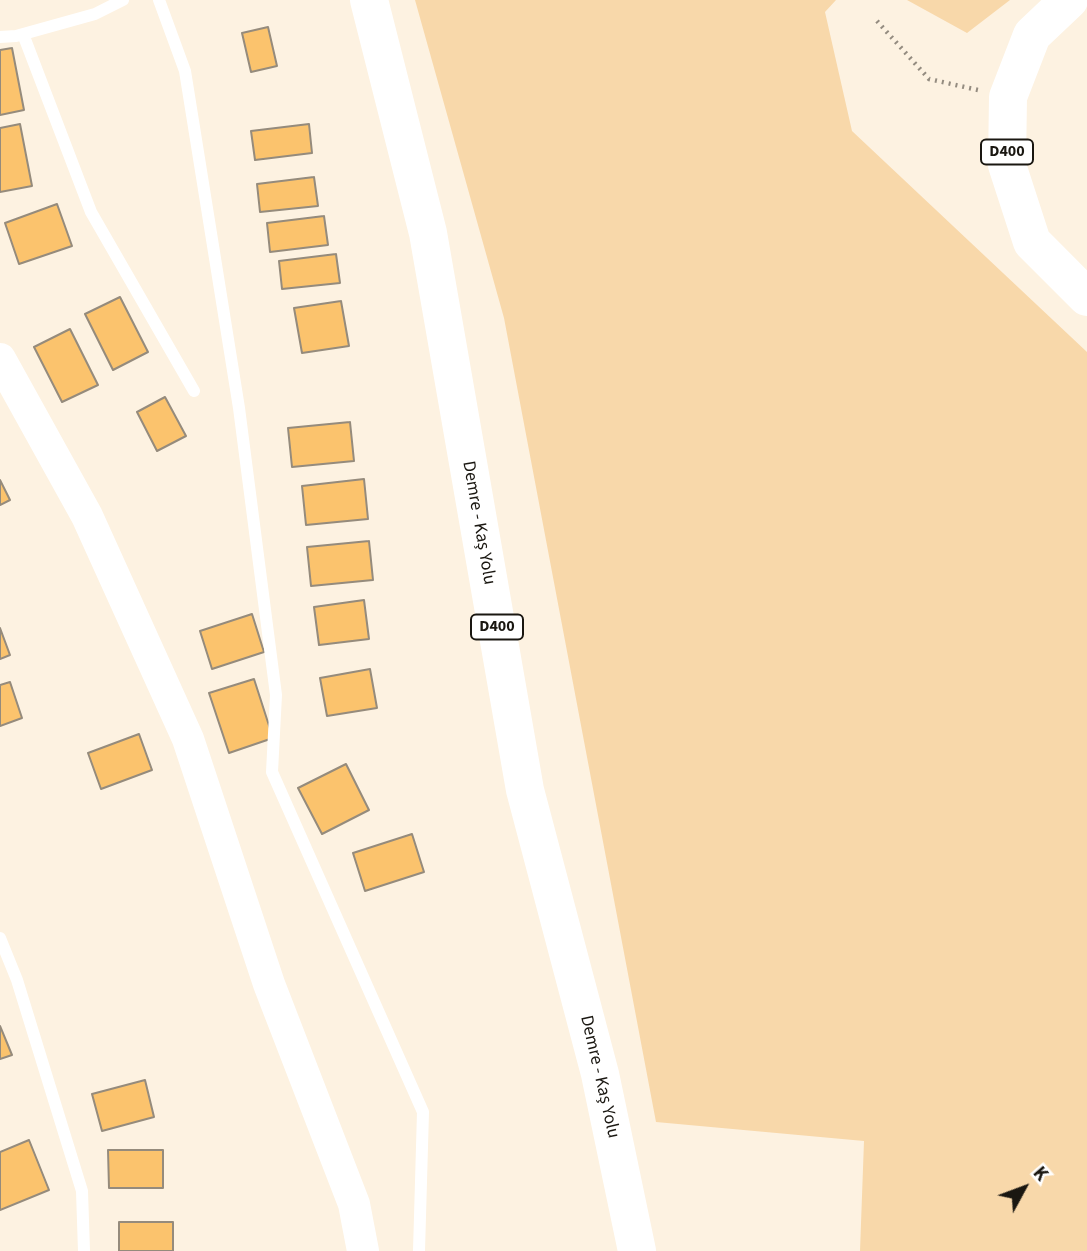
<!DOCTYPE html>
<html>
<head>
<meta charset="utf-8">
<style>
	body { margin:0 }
	#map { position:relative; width:1087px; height:1251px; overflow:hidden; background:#fdf2e1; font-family:"Source Sans 3",sans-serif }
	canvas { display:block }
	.north { position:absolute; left:989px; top:1153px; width:70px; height:70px; -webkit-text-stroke:5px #fff; paint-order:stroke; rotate:49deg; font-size:19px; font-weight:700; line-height:28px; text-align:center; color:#1a1711 }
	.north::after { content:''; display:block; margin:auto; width:24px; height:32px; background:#1a1711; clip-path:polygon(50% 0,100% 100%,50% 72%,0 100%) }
</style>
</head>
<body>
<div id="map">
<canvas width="1087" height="1251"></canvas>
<div class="north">K</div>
</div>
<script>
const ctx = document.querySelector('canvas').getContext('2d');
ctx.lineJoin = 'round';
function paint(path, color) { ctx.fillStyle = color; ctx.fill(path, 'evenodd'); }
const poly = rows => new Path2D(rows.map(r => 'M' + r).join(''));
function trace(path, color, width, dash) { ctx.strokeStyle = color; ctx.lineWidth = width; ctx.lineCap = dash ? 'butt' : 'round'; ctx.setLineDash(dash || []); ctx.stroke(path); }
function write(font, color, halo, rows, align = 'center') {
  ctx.font = font + ' "Source Sans 3",sans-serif'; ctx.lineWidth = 6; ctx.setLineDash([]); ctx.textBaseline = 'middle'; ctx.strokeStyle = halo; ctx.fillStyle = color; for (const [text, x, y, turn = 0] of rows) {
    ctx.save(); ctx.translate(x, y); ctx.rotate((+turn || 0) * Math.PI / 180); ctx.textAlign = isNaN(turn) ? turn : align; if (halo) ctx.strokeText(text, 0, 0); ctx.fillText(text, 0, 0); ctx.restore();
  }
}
paint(poly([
	[415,0,836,0,825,12,852,131,1087,352,1087,1251,860,1251,864,1141,656,1122,504,318],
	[907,0,1010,0,967,33]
]), '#f8d8aa');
const building = poly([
	[268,27,277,66,251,72,242,33,268,27],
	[12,48,24,110,0,115,0,50,12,48],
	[20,124,32,186,0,192,0,128,20,124],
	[309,124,312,153,255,160,251,131,309,124],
	[314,177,318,206,260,212,257,184,314,177],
	[57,204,72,246,19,264,5,223,57,204],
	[324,216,328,245,270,252,267,223,324,216],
	[336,254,340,283,282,289,279,261,336,254],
	[120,297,148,352,113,370,85,314,120,297],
	[341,301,349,346,302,353,294,308,341,301],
	[70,329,98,385,62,402,34,347,70,329],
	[165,397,186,436,157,451,137,412,165,397],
	[350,422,354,461,292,467,288,428,350,422],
	[364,479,368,519,306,525,302,486,364,479],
	[0,480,10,500,0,505,0,480],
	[369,541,373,580,311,586,307,547,369,541],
	[364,600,369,639,319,645,314,607,364,600],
	[252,614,264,652,212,669,200,631,252,614],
	[0,628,10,655,0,659,0,628],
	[370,669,377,708,327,716,320,678,370,669],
	[254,679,273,738,229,753,209,693,254,679],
	[10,682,22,718,0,726,0,685,10,682],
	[139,734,152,770,101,789,88,753,139,734],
	[346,764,369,810,322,834,298,788,346,764],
	[412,834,424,872,365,891,353,853,412,834],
	[0,1026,12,1055,0,1059,0,1026],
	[145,1080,154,1117,102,1131,92,1094,145,1080],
	[29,1140,49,1190,0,1210,0,1152,29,1140],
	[108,1150,163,1150,163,1188,109,1188,108,1150],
	[119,1222,173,1222,173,1251,119,1251,119,1222]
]);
paint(building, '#fbc36d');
trace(building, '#958b7c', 2);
trace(poly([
	[877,21,929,79,978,90]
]), '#948c80', 4.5, [2, 5]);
trace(poly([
	[159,0,185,71,239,408,276,695,272,772,423,1112,419,1251],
	[23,34,91,212,194,391],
	[0,37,16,36,95,14,123,0],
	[0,938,17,980,82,1191,84,1251]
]), '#fff', 12);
trace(poly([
	[0,359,87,516,188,739,269,984,354,1204,363,1251]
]), '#fff', 32);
trace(poly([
	[369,0,428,233,525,790,600,1074,637,1251],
	[1069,0,1032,35,1008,97,1007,165,1032,242,1087,297]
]), '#fff', 38);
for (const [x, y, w] of [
	[1007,152,52],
	[497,627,52]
]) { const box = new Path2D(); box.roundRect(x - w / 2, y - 12.5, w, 25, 5); ctx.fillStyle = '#fff'; ctx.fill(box); trace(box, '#1a1711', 2); }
write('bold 16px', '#1a1711', null, [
	["D400",1007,152],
	["D400",497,627]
]);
write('18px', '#1a1711', '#fff', [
	["Demre - Kaş Yolu",478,523,80],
	["Demre - Kaş Yolu",599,1077,77]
]);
</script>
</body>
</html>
